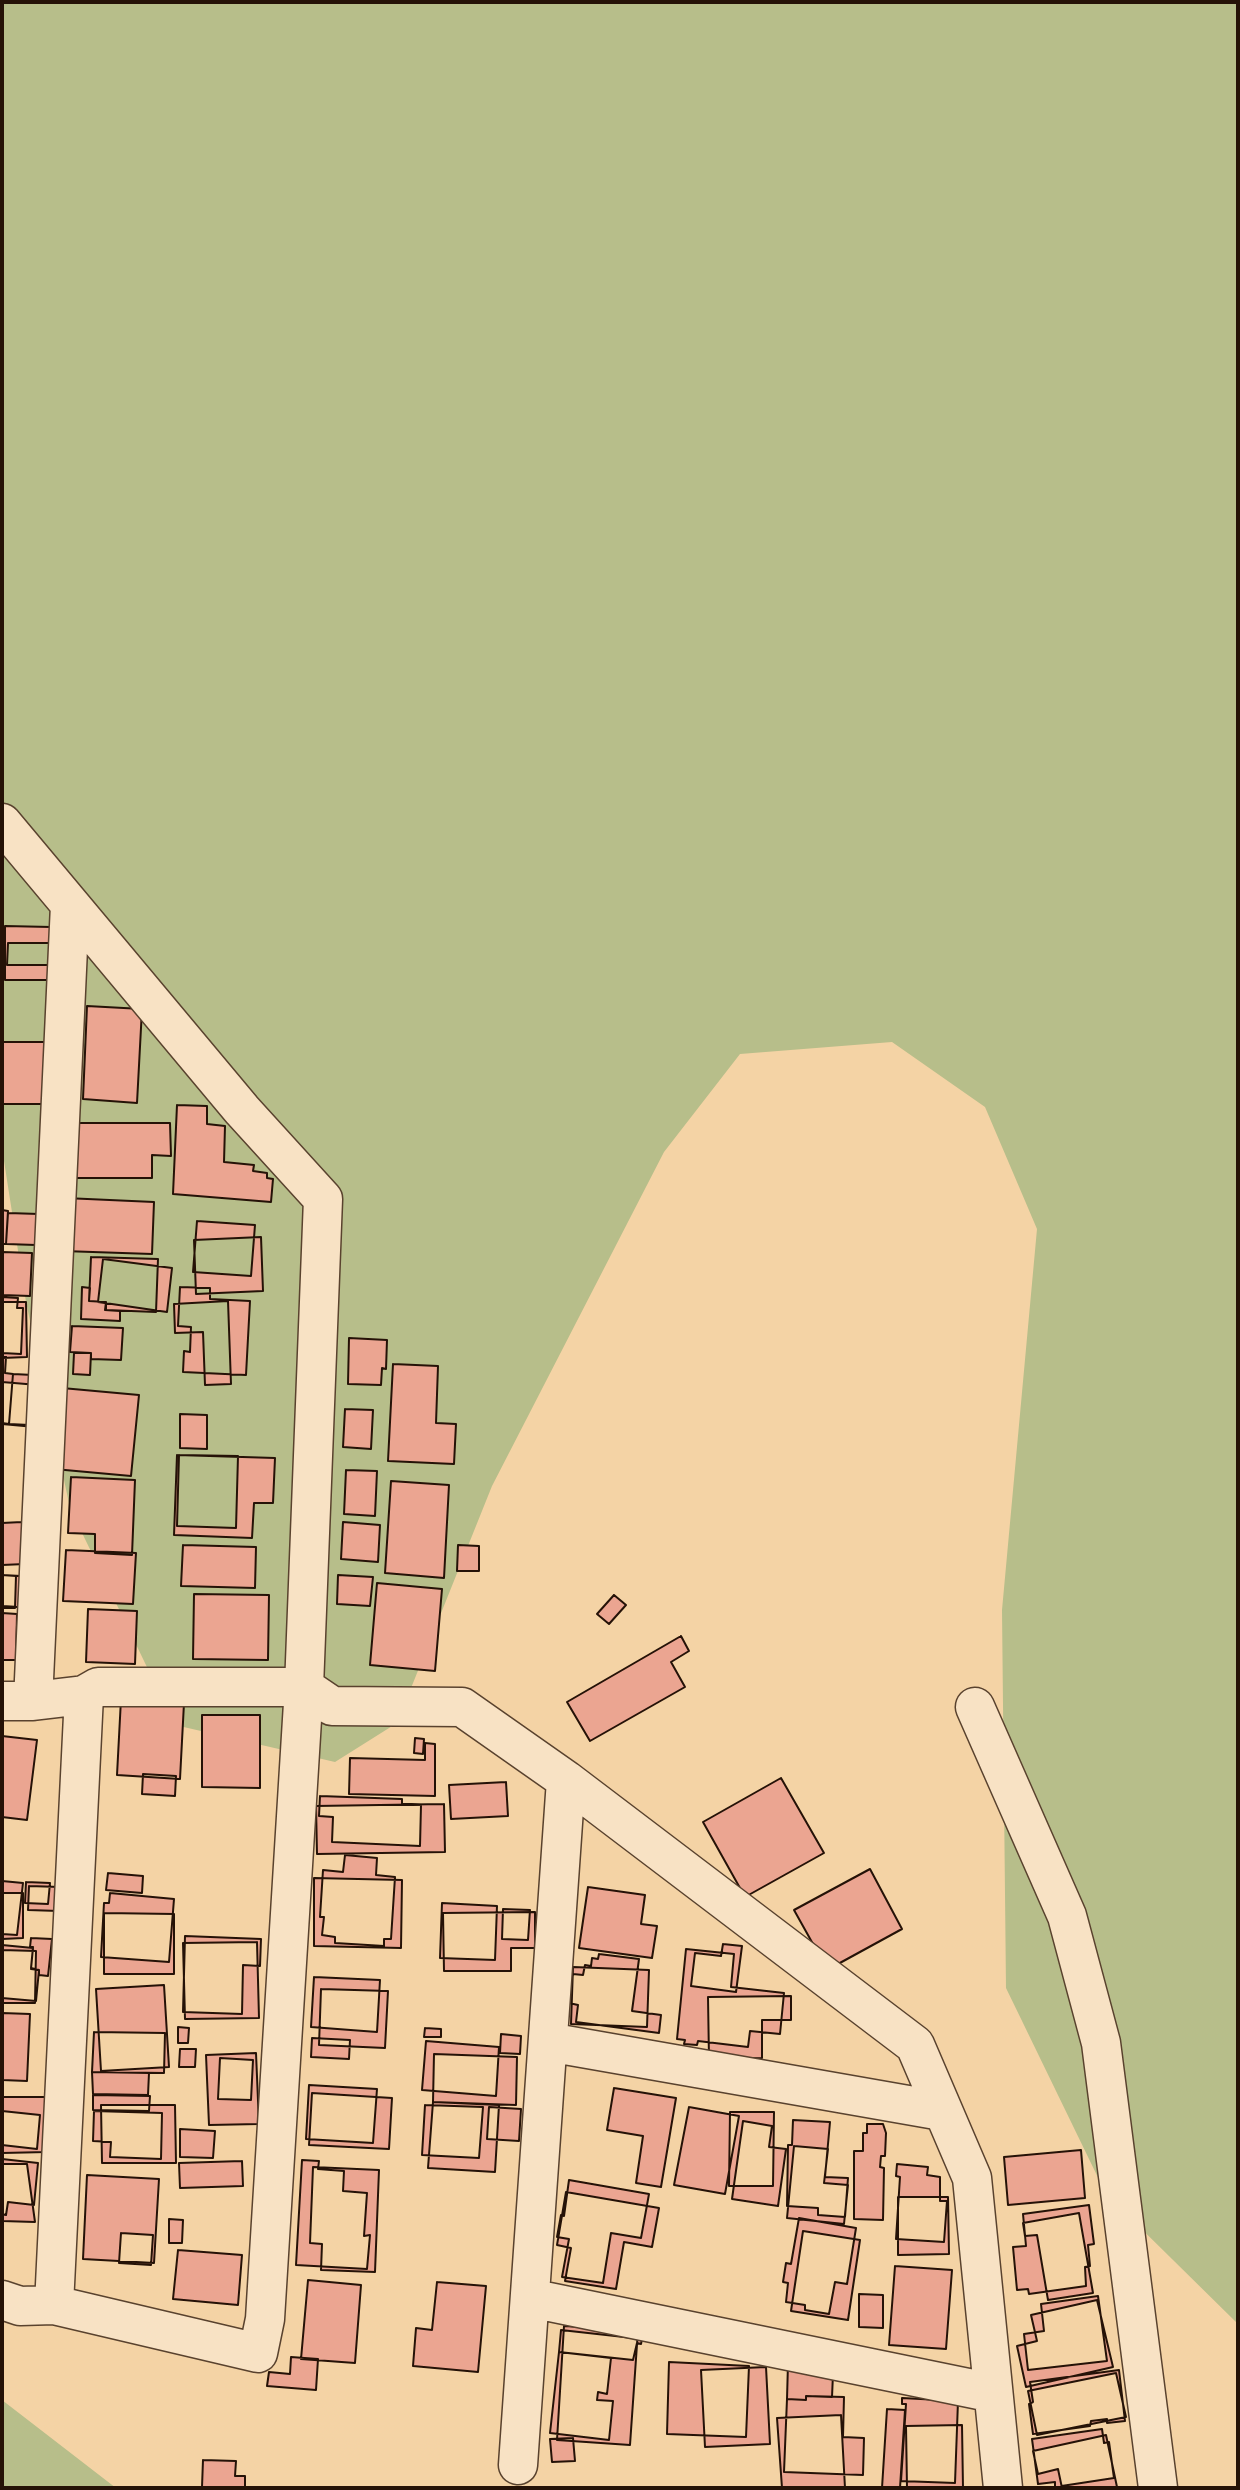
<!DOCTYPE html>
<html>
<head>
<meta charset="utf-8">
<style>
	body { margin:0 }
	#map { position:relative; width:1240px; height:2490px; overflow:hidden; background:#f4d3a5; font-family:"IM FELL Great Primer",serif }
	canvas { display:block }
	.frame { position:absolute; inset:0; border:4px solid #251207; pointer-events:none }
</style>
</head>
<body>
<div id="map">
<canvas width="1240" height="2490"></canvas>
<div class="frame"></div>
</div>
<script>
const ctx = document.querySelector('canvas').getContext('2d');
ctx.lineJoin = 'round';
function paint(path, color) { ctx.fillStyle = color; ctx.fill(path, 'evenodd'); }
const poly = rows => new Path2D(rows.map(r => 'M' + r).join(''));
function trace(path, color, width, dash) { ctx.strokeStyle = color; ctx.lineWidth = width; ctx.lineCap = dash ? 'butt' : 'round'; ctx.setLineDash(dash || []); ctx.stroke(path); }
paint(poly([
	[2,2,1238,2,1238,2324,1106,2194,1006,1988,1002,1610,1037,1229,985,1107,892,1042,740,1054,664,1152,492,1486,397,1723,335,1762,175,1725,70,1508,26,1302,2,1148],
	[2,2400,116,2488,2,2488]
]), '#b7be8a');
const building = poly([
	[5,926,51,927,51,980,5,980,5,926],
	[8,943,51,943,51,965,7,965,8,943],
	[87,1006,142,1009,137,1103,83,1099,87,1006],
	[2,1042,53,1042,54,1104,2,1104,2,1042],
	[177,1105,207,1106,207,1124,225,1126,224,1162,254,1165,253,1171,267,1173,267,1178,273,1179,271,1202,173,1194,177,1105],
	[72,1123,170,1123,171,1156,152,1155,152,1178,72,1178,72,1123],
	[65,1198,154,1202,152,1254,63,1251,65,1198],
	[2,1210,8,1211,6,1244,2,1244,2,1210],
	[8,1213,39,1214,36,1245,6,1244,8,1213],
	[197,1221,255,1225,251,1276,193,1272,197,1221],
	[261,1237,263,1291,196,1294,194,1240,261,1237],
	[2,1252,32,1253,30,1296,2,1295,2,1252],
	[91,1257,158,1259,156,1312,106,1310,106,1302,89,1301,91,1257],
	[103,1259,172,1268,167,1312,98,1302,103,1259],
	[82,1287,90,1288,89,1301,106,1302,105,1310,120,1311,120,1321,81,1319,82,1287],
	[180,1287,210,1288,210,1299,250,1301,246,1375,183,1372,184,1351,190,1352,191,1327,178,1326,180,1287],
	[2,1297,18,1298,17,1308,23,1308,21,1354,2,1353,2,1297],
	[228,1301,231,1384,205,1385,203,1332,175,1333,174,1304,228,1301],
	[2,1302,26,1302,27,1357,2,1358,2,1302],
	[72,1326,123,1328,121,1360,91,1359,91,1353,70,1352,72,1326],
	[349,1338,387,1340,386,1369,382,1368,381,1385,348,1384,349,1338],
	[74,1353,91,1353,90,1375,73,1374,74,1353],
	[2,1357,6,1357,5,1373,13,1374,9,1424,2,1423,2,1357],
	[393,1364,438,1366,436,1423,456,1424,454,1464,388,1461,393,1364],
	[13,1374,33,1375,29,1425,9,1424,13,1374],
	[2,1382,38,1385,35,1427,2,1424,2,1382],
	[62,1388,139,1395,131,1476,54,1469,62,1388],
	[345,1409,373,1410,371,1449,343,1447,345,1409],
	[180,1414,207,1415,207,1449,180,1448,180,1414],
	[177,1455,275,1458,273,1503,254,1503,252,1538,174,1535,177,1455],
	[179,1455,238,1456,236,1528,177,1526,179,1455],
	[346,1470,377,1471,375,1516,344,1514,346,1470],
	[71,1477,135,1480,132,1555,95,1553,95,1534,68,1533,71,1477],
	[391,1481,449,1485,444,1578,385,1573,391,1481],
	[22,1522,25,1564,2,1565,2,1523,22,1522],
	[343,1522,380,1525,378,1562,341,1559,343,1522],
	[183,1545,256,1547,255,1588,181,1586,183,1545],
	[458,1545,479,1546,479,1571,457,1571,458,1545],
	[66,1550,136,1553,133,1604,63,1601,66,1550],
	[2,1575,21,1576,19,1607,2,1606,2,1575],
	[2,1575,16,1576,15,1608,2,1608,2,1575],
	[338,1575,373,1577,370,1606,337,1604,338,1575],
	[377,1583,442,1589,435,1671,370,1665,377,1583],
	[194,1594,269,1595,268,1660,193,1659,194,1594],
	[614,1595,626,1605,609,1624,597,1614,614,1595],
	[88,1609,137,1611,135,1664,86,1662,88,1609],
	[2,1613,17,1614,16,1660,2,1660,2,1613],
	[681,1636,689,1651,671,1662,685,1687,590,1741,567,1702,681,1636],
	[121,1699,184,1703,180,1779,117,1775,121,1699],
	[202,1715,260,1715,260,1788,202,1787,202,1715],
	[2,1736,37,1740,27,1820,2,1817,2,1736],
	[415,1738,424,1739,423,1754,414,1753,415,1738],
	[425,1743,435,1744,435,1796,349,1794,350,1758,425,1760,425,1743],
	[143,1774,176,1776,175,1796,142,1794,143,1774],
	[781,1778,824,1853,745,1897,703,1822,781,1778],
	[506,1782,508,1816,451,1819,449,1785,506,1782],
	[320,1796,402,1799,402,1804,421,1805,420,1846,332,1842,333,1817,319,1816,320,1796],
	[444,1804,445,1852,317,1854,316,1806,444,1804],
	[345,1855,377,1858,376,1875,395,1877,391,1939,384,1939,384,1946,335,1943,335,1937,322,1935,324,1917,320,1917,323,1870,343,1872,345,1855],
	[870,1869,902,1929,838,1964,813,1944,794,1910,870,1869],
	[108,1873,143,1876,142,1893,106,1890,108,1873],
	[314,1878,402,1880,401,1948,314,1946,314,1878],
	[2,1881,23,1883,17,1935,2,1934,2,1881],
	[26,1882,50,1883,48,1904,25,1903,26,1882],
	[29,1886,60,1887,59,1911,28,1910,29,1886],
	[588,1887,645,1895,641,1924,657,1926,652,1958,579,1948,588,1887],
	[2,1893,23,1893,23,1938,2,1939,2,1893],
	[110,1893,174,1899,169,1962,101,1957,104,1903,109,1903,110,1893],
	[442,1903,497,1906,495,1960,440,1958,442,1903],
	[503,1909,530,1910,528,1940,502,1939,503,1909],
	[535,1912,535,1948,511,1948,511,1971,444,1971,443,1913,535,1912],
	[104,1913,174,1914,174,1974,104,1974,104,1913],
	[185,1936,261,1939,260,1966,243,1965,242,2014,183,2012,185,1936],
	[31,1938,52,1939,48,1976,39,1975,39,1970,31,1968,33,1947,30,1947,31,1938],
	[257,1942,259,2018,185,2019,183,1943,257,1942],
	[723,1944,742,1946,736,1992,691,1986,695,1953,721,1956,723,1944],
	[2,1945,33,1948,31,1969,39,1970,36,2001,2,1998,2,1945],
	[686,1949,734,1954,731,1987,784,1993,780,2034,750,2031,748,2047,698,2041,697,2045,684,2044,685,2040,677,2039,686,1949],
	[2,1950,36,1951,35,2003,2,2003,2,1950],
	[599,1954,639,1959,632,2011,661,2015,659,2033,576,2022,578,2005,569,2003,573,1974,583,1975,585,1965,591,1966,592,1958,598,1959,599,1954],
	[573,1967,649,1970,647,2027,571,2024,573,1967],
	[314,1977,380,1980,377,2032,311,2027,314,1977],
	[164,1985,169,2067,101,2071,96,1989,164,1985],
	[321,1989,388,1991,385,2048,319,2045,321,1989],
	[791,1996,791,2020,762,2020,762,2058,709,2059,708,1997,791,1996],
	[2,2013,30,2014,27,2081,2,2080,2,2013],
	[178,2027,189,2028,188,2043,178,2043,178,2027],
	[425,2028,441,2029,441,2037,424,2037,425,2028],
	[94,2032,165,2033,164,2073,92,2072,94,2032],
	[501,2034,521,2036,520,2054,500,2053,501,2034],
	[312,2038,350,2040,349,2059,311,2057,312,2038],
	[426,2041,499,2047,496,2096,422,2090,426,2041],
	[180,2049,196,2049,195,2067,179,2067,180,2049],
	[256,2053,259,2124,209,2125,206,2055,256,2053],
	[434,2054,517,2057,516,2105,433,2102,434,2054],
	[220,2058,253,2060,251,2100,218,2099,220,2058],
	[92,2072,149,2073,148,2095,93,2094,92,2072],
	[309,2085,377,2089,373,2143,306,2139,309,2085],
	[614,2088,676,2098,661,2187,636,2183,643,2136,607,2130,614,2088],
	[312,2093,392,2098,389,2149,309,2145,312,2093],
	[93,2095,150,2096,149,2111,93,2110,93,2095],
	[2,2097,46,2097,47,2152,2,2153,2,2097],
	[433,2102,499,2105,495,2172,428,2168,433,2102],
	[101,2105,175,2105,176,2163,102,2163,101,2105],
	[425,2105,483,2107,479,2158,422,2155,425,2105],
	[489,2107,521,2109,519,2141,487,2139,489,2107],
	[689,2107,739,2116,725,2194,674,2185,689,2107],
	[2,2111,40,2115,37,2149,2,2145,2,2111],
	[94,2111,162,2113,161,2159,110,2157,111,2142,93,2141,94,2111],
	[730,2112,774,2112,773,2186,729,2186,730,2112],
	[793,2120,830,2122,825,2177,848,2178,845,2217,818,2215,818,2208,787,2206,788,2145,792,2145,793,2120],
	[743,2121,772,2126,769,2147,786,2149,778,2206,732,2199,743,2121],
	[867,2124,883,2124,886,2133,885,2156,881,2156,880,2167,884,2168,883,2220,854,2219,854,2151,863,2151,863,2133,867,2133,867,2124],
	[180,2129,215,2131,213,2158,180,2157,180,2129],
	[794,2146,828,2149,824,2183,848,2185,844,2224,787,2218,794,2146],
	[1081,2150,1085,2198,1008,2205,1004,2157,1081,2150],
	[2,2159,38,2163,34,2205,8,2202,6,2215,2,2214,2,2159],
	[302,2160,319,2161,318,2169,344,2171,343,2191,367,2193,364,2236,370,2235,367,2269,296,2265,302,2160],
	[242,2161,243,2186,180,2188,179,2163,242,2161],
	[2,2164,27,2164,35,2222,2,2221,2,2164],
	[897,2164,928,2167,927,2175,940,2177,940,2201,947,2201,944,2242,896,2239,900,2177,896,2176,897,2164],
	[313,2167,379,2170,375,2272,321,2270,322,2244,310,2243,313,2167],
	[87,2175,159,2179,154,2263,83,2259,87,2175],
	[569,2180,649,2194,641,2238,611,2233,603,2283,562,2277,569,2239,557,2237,561,2215,564,2216,569,2180],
	[566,2192,659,2208,652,2247,624,2242,616,2289,565,2281,571,2248,557,2245,566,2192],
	[898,2197,948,2197,949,2254,898,2255,898,2197],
	[1089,2205,1094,2244,1088,2245,1090,2266,1085,2267,1086,2286,1029,2294,1028,2289,1017,2290,1013,2247,1026,2246,1023,2214,1089,2205],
	[1079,2213,1093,2293,1048,2300,1037,2235,1025,2236,1023,2223,1079,2213],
	[799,2218,856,2228,847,2284,835,2282,829,2314,805,2310,805,2305,786,2302,788,2283,783,2282,786,2263,791,2264,799,2218],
	[169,2219,183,2220,182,2243,169,2243,169,2219],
	[803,2231,860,2240,848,2320,791,2311,803,2231],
	[121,2233,153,2235,151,2265,119,2263,121,2233],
	[178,2250,242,2255,238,2305,173,2299,178,2250],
	[895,2266,952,2270,946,2349,889,2345,895,2266],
	[308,2280,361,2285,355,2363,301,2359,308,2280],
	[437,2282,486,2286,478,2372,413,2366,416,2328,432,2330,437,2282],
	[859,2294,883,2295,883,2328,859,2327,859,2294],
	[1098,2296,1107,2361,1028,2370,1024,2334,1044,2331,1041,2304,1098,2296],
	[1097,2300,1113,2367,1026,2387,1017,2346,1037,2341,1031,2315,1097,2300],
	[564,2326,638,2330,630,2445,557,2440,564,2326],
	[561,2330,642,2339,641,2344,637,2343,633,2360,559,2352,561,2330],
	[559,2352,611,2358,607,2394,598,2392,597,2400,613,2401,609,2440,550,2433,559,2352],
	[291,2357,318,2359,316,2390,267,2386,269,2372,290,2374,291,2357],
	[669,2362,749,2366,746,2437,667,2434,669,2362],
	[788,2363,833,2374,832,2397,806,2396,806,2400,787,2399,788,2363],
	[766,2367,770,2444,705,2447,701,2370,766,2367],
	[1119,2370,1125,2421,1107,2423,1107,2419,1091,2421,1090,2426,1033,2434,1029,2404,1033,2402,1030,2382,1119,2370],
	[1116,2373,1126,2417,1037,2435,1028,2391,1116,2373],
	[806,2396,844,2397,843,2437,864,2438,863,2475,784,2472,787,2399,806,2400,806,2396],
	[902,2398,958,2401,955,2483,901,2481,906,2404,902,2404,902,2398],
	[887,2409,905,2410,900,2488,882,2488,887,2409],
	[841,2415,845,2488,782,2488,777,2418,841,2415],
	[962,2425,963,2488,907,2488,906,2426,962,2425],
	[1102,2429,1104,2443,1109,2442,1114,2478,1055,2487,1055,2482,1038,2484,1032,2439,1102,2429],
	[1106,2435,1117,2487,1062,2488,1058,2469,1038,2474,1033,2451,1106,2435],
	[573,2438,575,2461,552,2462,550,2439,573,2438],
	[203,2460,236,2461,235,2476,245,2476,245,2488,154,2488,202,2487,203,2460]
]);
paint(building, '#eba591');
trace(building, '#251207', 2);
const minor = poly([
	[2,823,242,1110,323,1199,304,1687,265,2319,258,2353,54,2305,20,2306,2,2300],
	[2,1701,33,1701,84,1695,98,1687,304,1687,332,1706,462,1707,566,1780,915,2045,972,2178,1003,2488],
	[33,1701,70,905],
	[975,1707,1067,1916,1101,2043,1158,2488],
	[548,2042,942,2111],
	[530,2298,993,2393],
	[54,2305,84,1695],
	[518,2465,566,1780]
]);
trace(minor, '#59422e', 41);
trace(minor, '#f8e2c4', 38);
</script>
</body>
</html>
